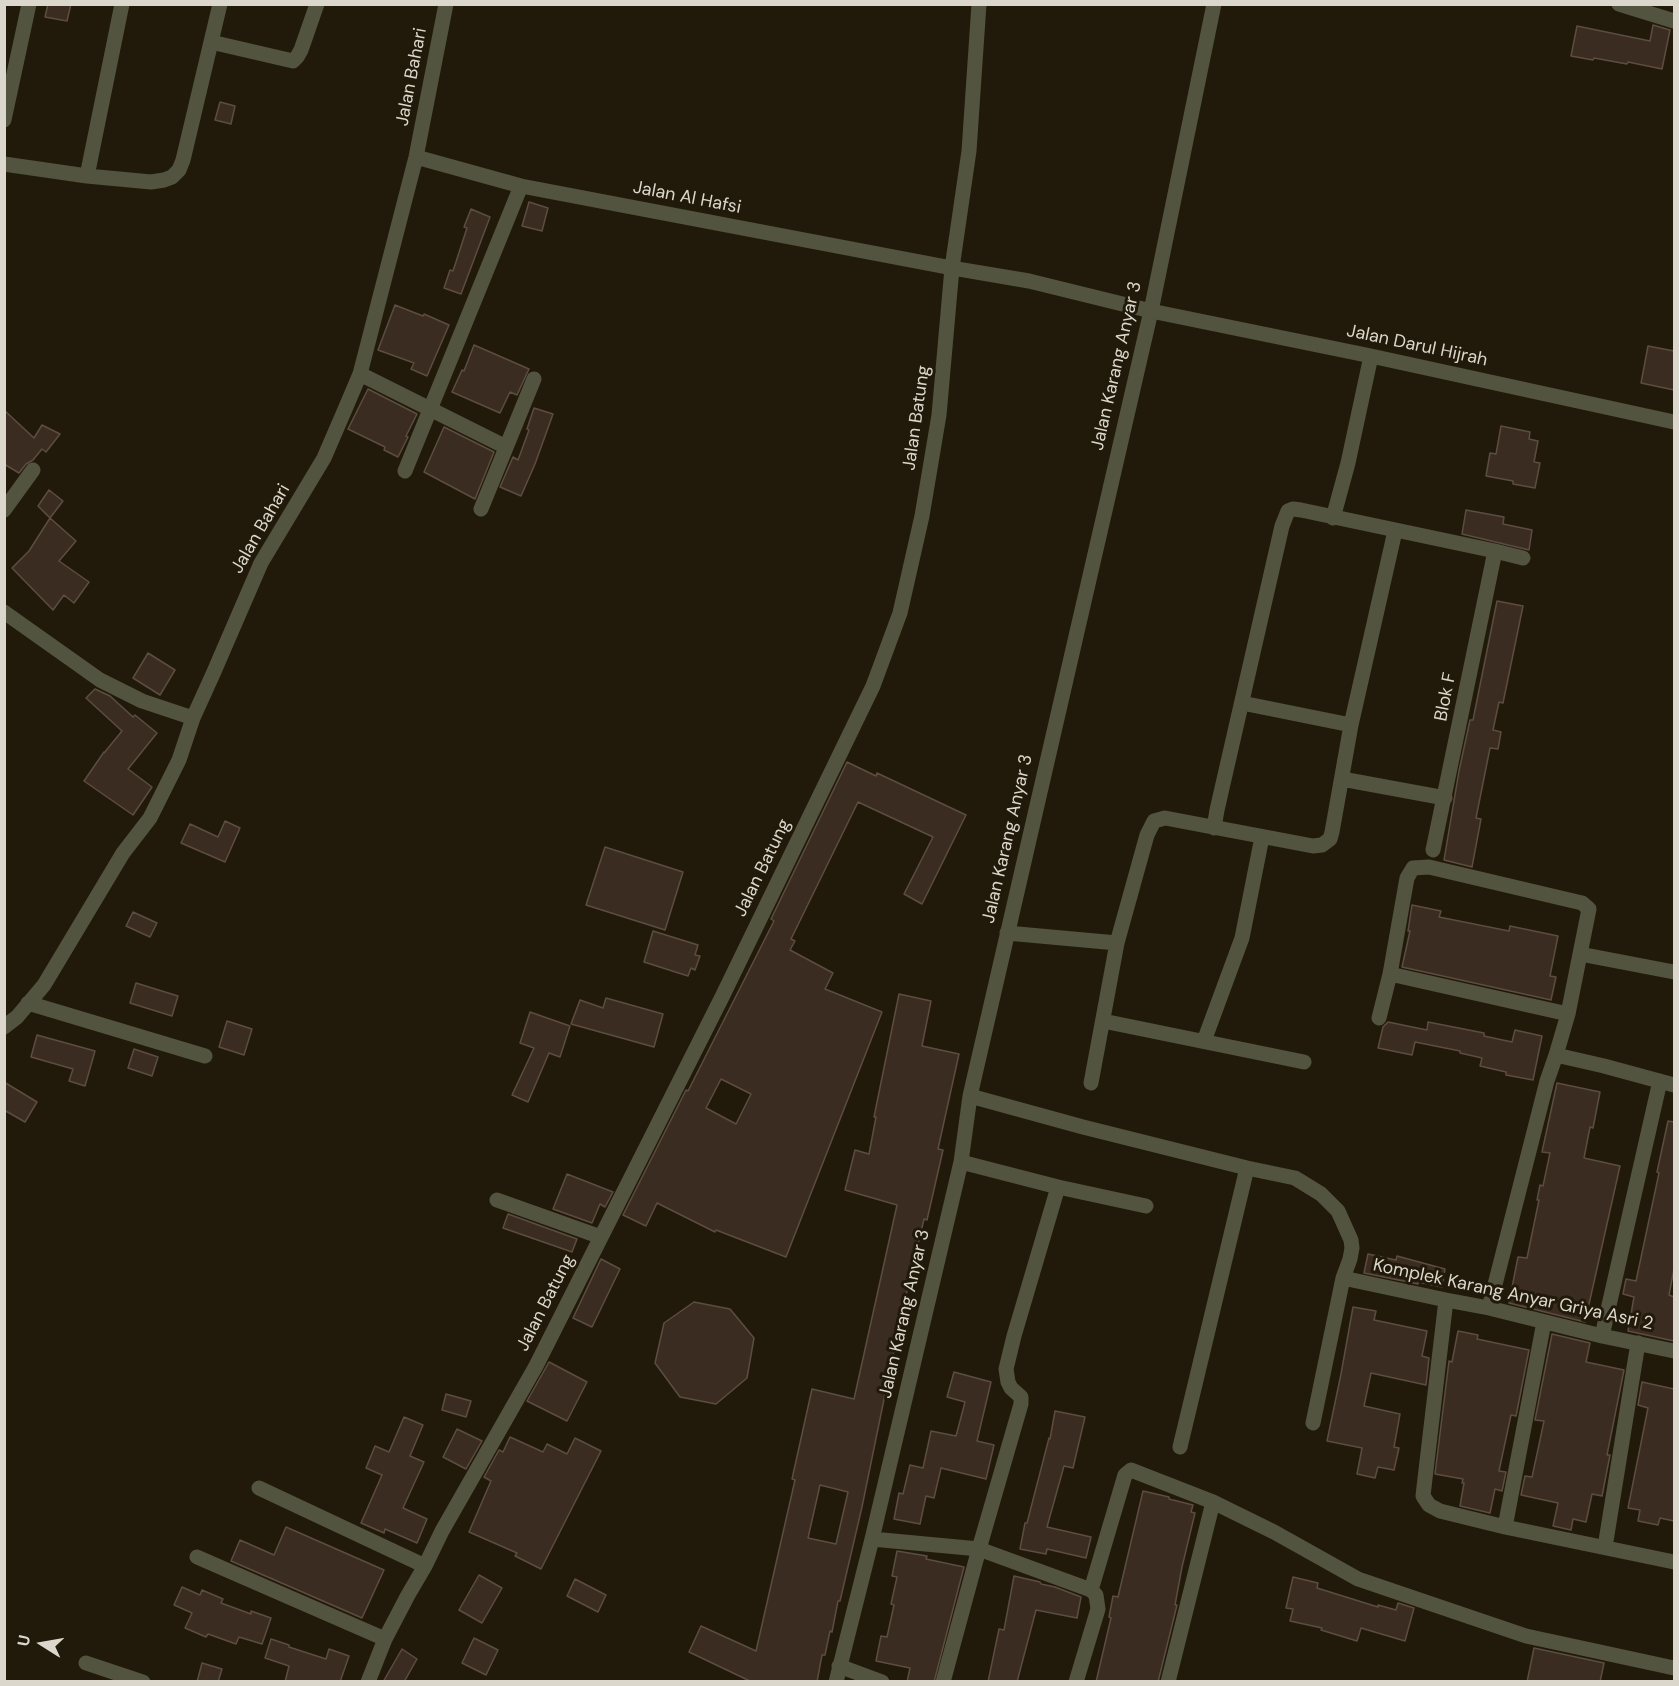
<!DOCTYPE html>
<html>
<head>
<meta charset="utf-8">
<style>
	body { margin:0 }
	#map { position:relative; width:1679px; height:1686px; overflow:hidden; background:#211a0a; font-family:"DM Sans",sans-serif }
	canvas { display:block }
	.frame { position:absolute; inset:0; border:6px solid #dcd7cd; pointer-events:none }
	.north { position:absolute; left:12px; top:1614px; width:60px; height:60px; -webkit-text-stroke:4px #211a0a; paint-order:stroke; rotate:281deg; font-size:16px; font-weight:700; line-height:24px; text-align:center; color:#dcd7cd }
	.north::after { content:''; display:block; margin:auto; width:21px; height:27px; background:#dcd7cd; clip-path:polygon(50% 0,100% 100%,50% 72%,0 100%) }
</style>
</head>
<body>
<div id="map">
<canvas width="1679" height="1686"></canvas>
<div class="frame"></div>
<div class="north">U</div>
</div>
<script>
const ctx = document.querySelector('canvas').getContext('2d');
ctx.lineJoin = 'round';
function paint(path, color) { ctx.fillStyle = color; ctx.fill(path, 'evenodd'); }
const poly = rows => new Path2D(rows.map(r => 'M' + r).join(''));
function trace(path, color, width, dash) { ctx.strokeStyle = color; ctx.lineWidth = width; ctx.lineCap = dash ? 'butt' : 'round'; ctx.setLineDash(dash || []); ctx.stroke(path); }
function write(font, color, halo, rows, align = 'center') {
  ctx.font = font + ' "DM Sans",sans-serif'; ctx.lineWidth = 6; ctx.setLineDash([]); ctx.textBaseline = 'middle'; ctx.strokeStyle = halo; ctx.fillStyle = color; for (const [text, x, y, turn = 0] of rows) {
    ctx.save(); ctx.translate(x, y); ctx.rotate((+turn || 0) * Math.PI / 180); ctx.textAlign = isNaN(turn) ? turn : align; if (halo) ctx.strokeText(text, 0, 0); ctx.fillText(text, 0, 0); ctx.restore();
  }
}
const building = poly([
	[48,4,71,4,67,21,45,17,48,4],
	[1653,25,1670,30,1662,69,1628,62,1627,64,1594,58,1593,60,1571,56,1577,26,1650,41,1653,25],
	[220,102,235,106,231,124,215,120,220,102],
	[529,202,548,208,542,231,522,226,529,202],
	[471,209,490,217,461,294,444,288,450,270,453,271,467,228,464,227,471,209],
	[395,305,423,316,424,314,449,325,427,376,411,369,414,363,378,350,395,305],
	[474,345,529,369,517,395,510,392,500,413,452,392,462,370,464,371,474,345],
	[1648,346,1674,351,1674,390,1641,383,1648,346],
	[368,389,417,414,406,436,408,437,398,457,384,450,385,447,348,429,368,389],
	[534,408,553,414,535,464,521,496,500,487,513,457,518,460,529,430,527,429,534,408],
	[4,410,34,438,42,425,60,434,46,452,42,449,33,460,26,464,19,473,4,464,4,410],
	[1501,426,1530,432,1529,439,1538,441,1534,462,1540,463,1535,488,1513,484,1513,481,1486,476,1490,453,1496,454,1501,426],
	[444,427,494,452,475,499,424,472,444,427],
	[49,490,63,501,50,518,38,506,49,490],
	[1466,510,1504,517,1503,524,1532,530,1529,550,1462,534,1466,510],
	[50,518,76,541,59,561,89,582,74,603,64,595,53,610,12,568,29,551,50,518],
	[1497,601,1523,606,1503,703,1499,702,1493,730,1501,732,1498,749,1490,748,1476,818,1481,819,1472,867,1444,860,1459,771,1470,720,1473,720,1497,601],
	[148,653,175,670,160,695,133,678,148,653],
	[95,689,110,696,133,717,135,715,157,733,128,769,152,787,133,815,84,781,104,752,104,753,122,731,86,698,95,689],
	[847,762,876,776,877,773,966,815,922,904,904,894,933,837,858,802,791,939,795,941,790,950,833,973,825,989,882,1012,786,1257,716,1230,715,1232,657,1203,646,1226,623,1215,686,1090,688,1091,774,921,771,919,847,762],
	[721,1079,751,1094,736,1124,706,1108,721,1079],
	[225,821,240,828,225,862,181,843,190,824,218,837,225,821],
	[605,847,683,872,665,930,586,905,605,847],
	[1412,905,1441,911,1439,917,1509,931,1510,926,1558,936,1550,976,1556,977,1551,1000,1402,967,1410,931,1408,931,1412,905],
	[133,912,157,923,150,937,126,926,133,912],
	[653,931,698,945,695,955,700,956,695,970,691,968,688,976,644,962,653,931],
	[136,983,178,996,172,1016,130,1003,136,983],
	[899,994,931,1001,922,1046,959,1054,938,1149,943,1150,927,1220,924,1219,900,1321,862,1507,840,1601,838,1601,832,1632,830,1631,825,1655,822,1655,817,1682,752,1682,689,1652,701,1626,756,1651,795,1480,792,1479,812,1389,854,1399,897,1205,845,1190,855,1150,869,1154,876,1117,874,1117,899,994],
	[820,1485,848,1492,836,1544,808,1538,820,1485],
	[606,998,663,1014,654,1047,571,1024,580,1000,603,1008,606,998],
	[530,1012,570,1026,560,1057,549,1053,528,1102,512,1095,534,1048,520,1043,530,1012],
	[227,1021,252,1029,244,1055,219,1047,227,1021],
	[1388,1022,1427,1030,1428,1022,1484,1033,1484,1036,1512,1042,1515,1030,1542,1036,1533,1080,1506,1075,1506,1072,1480,1066,1482,1058,1460,1053,1460,1051,1415,1042,1412,1055,1378,1048,1383,1027,1388,1022],
	[37,1035,95,1051,85,1086,69,1081,73,1069,31,1057,37,1035],
	[134,1049,158,1057,152,1076,128,1068,134,1049],
	[4,1082,37,1102,25,1122,4,1110,4,1082],
	[1557,1083,1600,1092,1593,1128,1590,1127,1584,1158,1620,1166,1585,1322,1509,1303,1518,1257,1527,1258,1539,1200,1537,1200,1540,1185,1543,1186,1550,1153,1542,1152,1557,1083],
	[1668,1121,1674,1122,1674,1269,1669,1295,1674,1297,1674,1341,1628,1331,1634,1297,1623,1294,1626,1279,1636,1281,1659,1173,1657,1172,1668,1121],
	[567,1174,613,1192,605,1207,600,1204,592,1223,553,1209,567,1174],
	[508,1214,577,1239,572,1252,503,1228,508,1214],
	[1368,1254,1396,1260,1397,1256,1445,1269,1442,1287,1418,1282,1418,1284,1364,1273,1368,1254],
	[601,1259,620,1269,592,1327,573,1318,601,1259],
	[694,1302,730,1309,754,1338,747,1378,716,1404,680,1397,655,1363,664,1323,694,1302],
	[1353,1307,1376,1311,1374,1320,1427,1331,1422,1356,1429,1358,1426,1385,1371,1373,1364,1406,1400,1414,1394,1447,1399,1448,1394,1470,1378,1467,1375,1478,1357,1474,1362,1448,1327,1441,1341,1374,1353,1307],
	[1458,1331,1478,1335,1477,1339,1529,1350,1516,1416,1511,1415,1499,1471,1506,1472,1502,1491,1495,1489,1490,1513,1460,1506,1464,1483,1462,1483,1463,1479,1435,1474,1449,1361,1452,1362,1458,1331],
	[1552,1334,1590,1343,1586,1362,1624,1370,1607,1455,1610,1455,1602,1496,1592,1494,1586,1522,1573,1519,1571,1530,1553,1526,1558,1503,1521,1495,1525,1476,1532,1477,1540,1440,1544,1421,1535,1420,1552,1334],
	[549,1362,587,1382,567,1421,527,1401,549,1362],
	[954,1372,991,1382,977,1441,994,1445,986,1479,941,1468,934,1498,926,1496,920,1524,894,1519,899,1493,903,1494,910,1465,923,1468,931,1431,956,1436,965,1402,947,1397,954,1372],
	[1642,1382,1674,1389,1674,1521,1660,1518,1658,1525,1638,1521,1640,1510,1628,1508,1648,1408,1638,1405,1642,1382],
	[446,1394,471,1401,466,1417,442,1410,446,1394],
	[1055,1411,1085,1417,1073,1468,1064,1466,1047,1527,1091,1537,1086,1558,1047,1549,1046,1554,1020,1549,1025,1523,1027,1523,1049,1438,1050,1439,1055,1411],
	[404,1417,423,1425,410,1456,424,1462,403,1508,427,1519,417,1543,385,1529,384,1533,361,1523,382,1475,366,1468,375,1446,389,1452,404,1417],
	[457,1429,482,1441,466,1469,443,1457,457,1429],
	[510,1437,543,1452,547,1444,567,1454,575,1438,601,1451,541,1569,515,1556,517,1553,469,1532,491,1481,484,1477,499,1450,503,1452,510,1437],
	[1143,1491,1169,1497,1169,1499,1193,1505,1191,1512,1195,1513,1182,1567,1175,1605,1177,1605,1158,1682,1096,1682,1111,1618,1109,1617,1113,1596,1118,1597,1143,1491],
	[286,1527,384,1570,362,1618,231,1561,240,1540,274,1555,286,1527],
	[897,1551,927,1556,926,1559,964,1567,934,1682,907,1682,910,1668,876,1661,881,1636,887,1637,894,1605,891,1604,897,1577,892,1576,897,1551],
	[479,1575,502,1588,482,1623,459,1610,479,1575],
	[1014,1576,1040,1582,1041,1584,1055,1587,1081,1597,1077,1618,1036,1610,1017,1682,988,1682,999,1629,1004,1630,1014,1576],
	[1293,1577,1318,1583,1317,1588,1378,1607,1378,1605,1396,1610,1398,1603,1414,1608,1405,1641,1361,1628,1357,1641,1321,1630,1322,1628,1290,1621,1293,1609,1286,1608,1293,1577],
	[575,1579,606,1595,598,1612,567,1596,575,1579],
	[182,1587,200,1595,202,1590,223,1599,221,1603,251,1614,251,1611,271,1618,262,1644,239,1637,236,1644,208,1634,206,1637,185,1628,192,1613,174,1605,182,1587],
	[474,1638,498,1650,486,1675,462,1663,474,1638],
	[271,1639,289,1645,289,1647,326,1659,329,1649,349,1656,340,1682,285,1682,289,1666,265,1658,271,1639],
	[1534,1648,1604,1663,1600,1682,1527,1682,1534,1648],
	[402,1649,417,1659,404,1682,383,1682,402,1649],
	[202,1663,222,1669,218,1682,197,1682,202,1663]
]);
paint(building, '#3b2c21');
trace(building, '#5d4d41', 1.5);
trace(poly([
	[1619,4,1674,21],
	[211,42,293,61,297,57,301,50,317,4],
	[4,120,29,4],
	[416,157,521,186,952,268,1029,281,1151,311,1371,356,1674,422],
	[4,164,87,176,151,182,164,180,172,177,179,170,183,160,220,4],
	[87,176,122,4],
	[360,374,506,447],
	[405,471,521,186],
	[481,509,534,379],
	[4,510,33,470],
	[1333,518,1348,463,1371,356],
	[4,612,100,680,142,701,193,718],
	[1242,703,1351,725],
	[1342,779,1445,798],
	[1214,828,1217,810,1282,526,1288,511,1293,509,1301,510,1495,551,1523,558],
	[1433,850,1495,551],
	[1007,933,1117,943],
	[1580,954,1674,972],
	[1390,974,1568,1014],
	[28,1003,205,1056],
	[1379,1018,1390,974,1407,878,1413,868,1429,867,1582,903,1589,909,1568,1014,1556,1055],
	[1103,1021,1304,1062],
	[4,1027,17,1017,44,985,123,853,150,818,179,760,193,718,213,674,261,563,324,458,346,407,360,374,416,157,446,4],
	[1204,1041,1242,938,1262,837],
	[1091,1083,1117,943,1147,835,1154,821,1165,818,1313,846,1322,845,1330,839,1332,832,1351,725,1395,531],
	[970,1096,1083,1127,1247,1168,1295,1178,1321,1194,1338,1211,1351,1240,1352,1248,1350,1259,1343,1278,1313,1423],
	[961,1162,1058,1187,1146,1206],
	[497,1200,601,1237],
	[1343,1278,1446,1300,1489,1308,1602,1336,1674,1351],
	[1446,1300,1424,1487,1423,1496,1429,1505,1440,1511,1505,1527,1674,1562],
	[1489,1308,1547,1081,1556,1055,1604,1066,1674,1085],
	[1602,1336,1660,1081],
	[1180,1447,1247,1168],
	[259,1488,425,1566],
	[1505,1527,1544,1322],
	[872,1539,979,1549,1091,1590,1096,1595,1098,1609,1076,1682],
	[1605,1547,1638,1343],
	[197,1557,385,1639],
	[1091,1590,1125,1475,1131,1470,1213,1502,1274,1532,1358,1579,1526,1636,1674,1668],
	[86,1663,143,1682],
	[839,1666,882,1682],
	[368,1682,385,1639,408,1595,425,1566,442,1531,536,1366,722,997,873,686,900,613,922,516,939,415,952,268,969,151,979,4],
	[836,1682,872,1539,961,1162,970,1096,1151,311,1214,4],
	[943,1682,979,1549,1021,1404,1021,1397,1011,1388,1008,1382,1006,1369,1014,1336,1058,1187],
	[1168,1682,1213,1502]
]), '#52543f', 15);
write('18px', '#dcd7cd', '#211a0a', [
	["Jalan Bahari",412,77,-79],
	["Jalan Al Hafsi",687,198,11],
	["Jalan Darul Hijrah",1417,346,12],
	["Jalan Karang Anyar 3",1117,366,-77],
	["Jalan Batung",917,418,-82],
	["Jalan Bahari",261,529,-60],
	["Blok F",1446,697,-79],
	["Jalan Karang Anyar 3",1008,839,-77],
	["Jalan Batung",763,868,-64],
	["Komplek Karang Anyar Griya Asri 2",1513,1295,12],
	["Jalan Batung",546,1303,-63],
	["Jalan Karang Anyar 3",905,1314,-77]
]);
</script>
</body>
</html>
